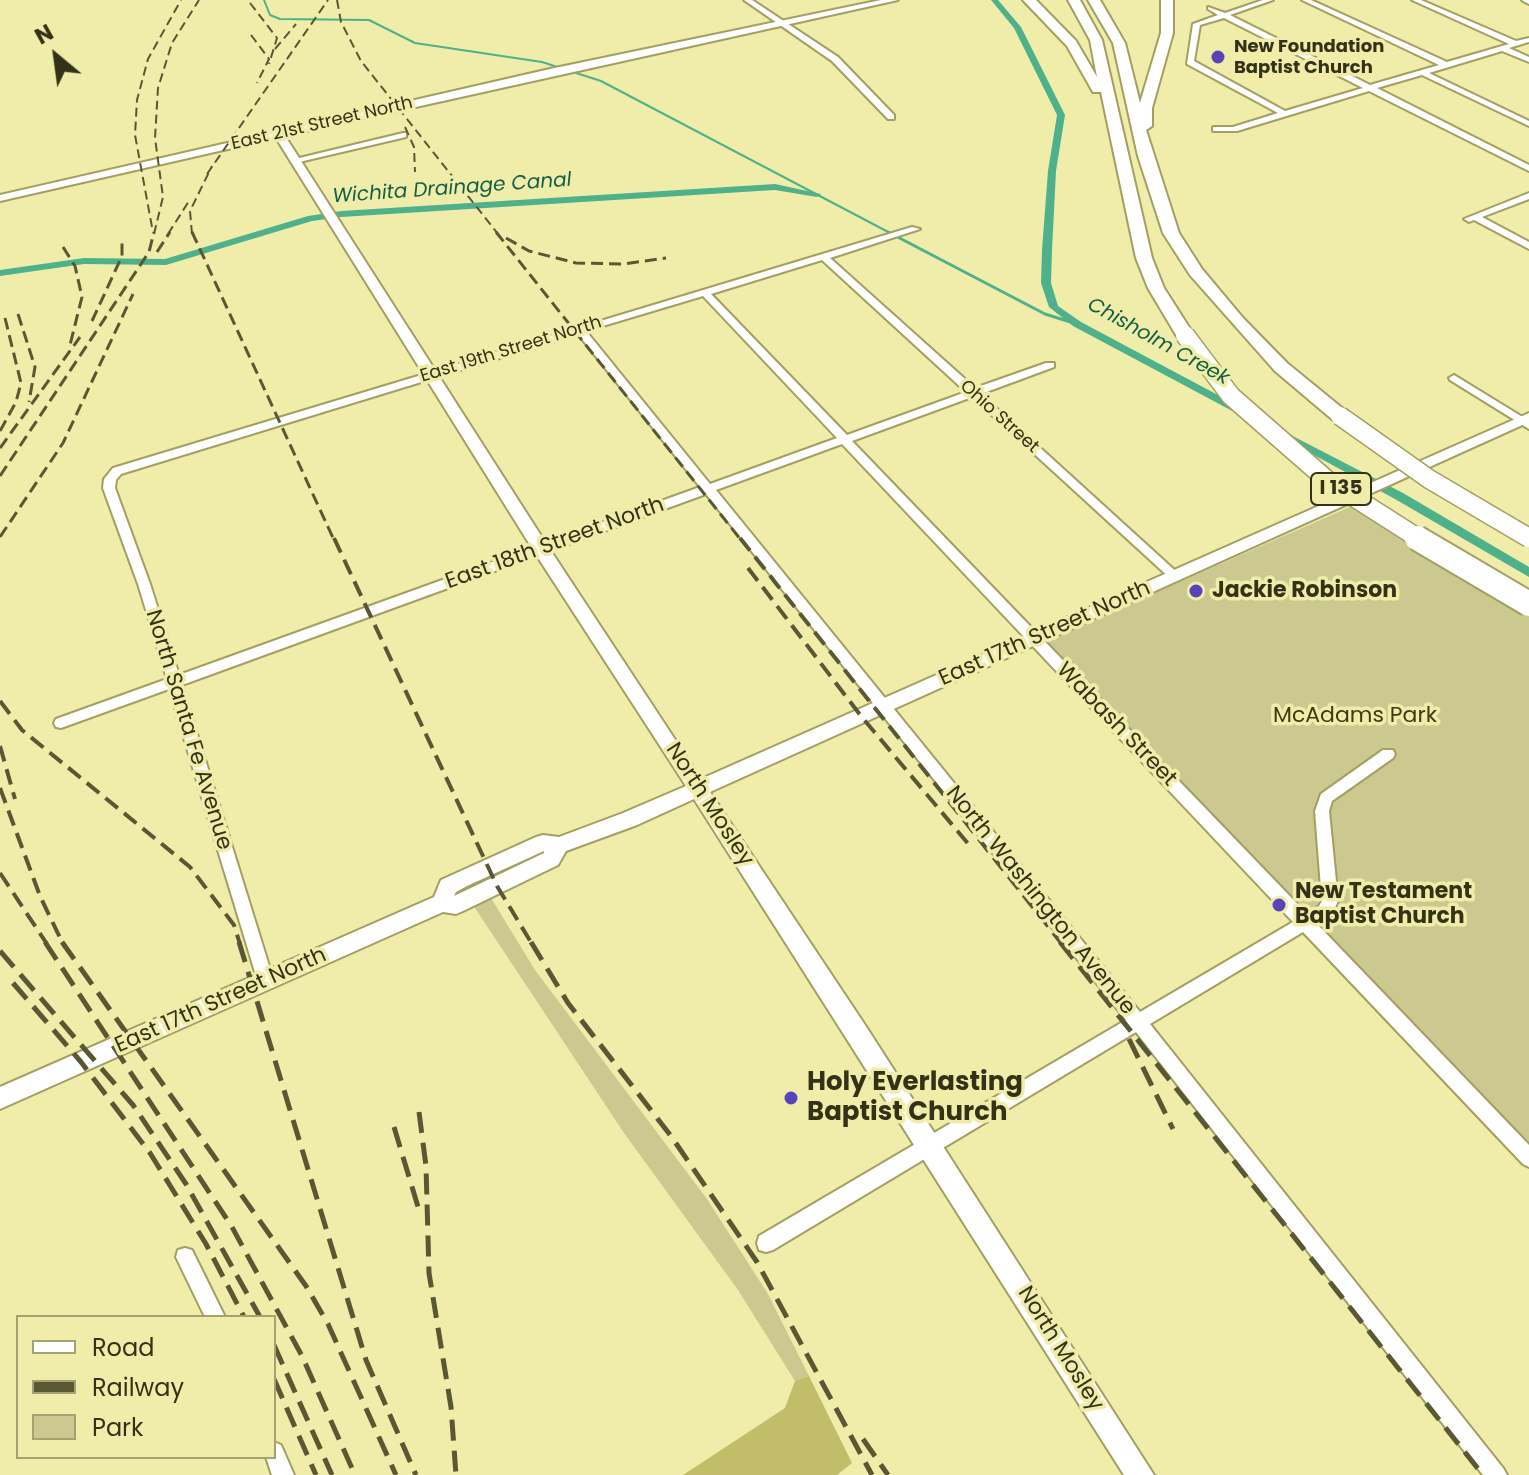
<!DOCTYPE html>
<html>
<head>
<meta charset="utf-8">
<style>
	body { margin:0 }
	#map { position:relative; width:1529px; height:1475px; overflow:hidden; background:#f0edaa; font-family:Poppins,sans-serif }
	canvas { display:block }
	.legend { position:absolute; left:16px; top:1315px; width:260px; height:144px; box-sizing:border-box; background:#f0edaa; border:2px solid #a4a26f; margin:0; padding:10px 14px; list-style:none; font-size:24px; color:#333217 }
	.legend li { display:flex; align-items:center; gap:16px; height:40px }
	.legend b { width:40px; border:2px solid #a4a26f }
	.north { position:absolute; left:16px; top:16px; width:80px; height:80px; -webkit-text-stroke:6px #f0edaa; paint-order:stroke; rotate:331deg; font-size:22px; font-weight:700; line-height:32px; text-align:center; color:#333217 }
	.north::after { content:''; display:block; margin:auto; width:28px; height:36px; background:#333217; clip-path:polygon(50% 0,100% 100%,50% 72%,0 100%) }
</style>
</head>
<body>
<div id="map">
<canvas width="1529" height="1475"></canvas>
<ul class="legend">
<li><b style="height:10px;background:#fff"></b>Road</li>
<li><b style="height:10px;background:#595734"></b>Railway</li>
<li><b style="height:22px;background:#cbc990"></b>Park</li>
</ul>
<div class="north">N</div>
</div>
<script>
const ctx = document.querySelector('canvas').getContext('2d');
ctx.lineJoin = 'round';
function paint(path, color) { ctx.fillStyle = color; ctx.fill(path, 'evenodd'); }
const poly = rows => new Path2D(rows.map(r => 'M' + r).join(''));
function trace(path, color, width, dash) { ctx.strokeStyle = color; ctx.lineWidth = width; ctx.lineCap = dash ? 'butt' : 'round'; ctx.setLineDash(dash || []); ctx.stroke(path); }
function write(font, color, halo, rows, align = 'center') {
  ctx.font = font + ' Poppins,sans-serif'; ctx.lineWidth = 7; ctx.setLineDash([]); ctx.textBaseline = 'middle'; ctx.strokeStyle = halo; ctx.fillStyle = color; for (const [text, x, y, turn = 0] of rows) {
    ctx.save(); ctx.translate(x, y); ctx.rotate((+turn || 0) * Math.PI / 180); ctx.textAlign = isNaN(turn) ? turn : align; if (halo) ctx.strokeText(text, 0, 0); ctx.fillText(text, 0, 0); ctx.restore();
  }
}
paint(poly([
	[1352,506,1437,562,1529,613,1529,1149,1322,930,1324,924,1305,907,1295,904,1048,646,1050,639],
	[491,898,535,970,707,1199,768,1294,809,1376,795,1381,738,1290,624,1133,473,905]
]), '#cbc990');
paint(poly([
	[809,1376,852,1463,837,1475,683,1475,785,1408,795,1381]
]), '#c2bd68');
trace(poly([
	[264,0,270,15,280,19,369,20,415,43,542,62,601,81,892,234]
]), '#4fb18c', 2);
trace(poly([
	[888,232,1045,314,1077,324]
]), '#4fb18c', 3);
paint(poly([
	[991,0,998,0,1021,27,1065,115,1056,171,1052,250,1051,283,1058,306,1081,322,1246,410,1246,414,1238,414,1073,326,1049,307,1041,283,1042,250,1048,171,1057,115,1014,28,991,0],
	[775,184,821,194,817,197,775,190,341,217,312,221,166,265,84,264,0,276,0,270,84,258,165,259,308,216,341,211,775,184],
	[1281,430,1403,493,1529,567,1529,577,1395,499,1277,435,1275,433,1281,430]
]), '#4fb18c');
const street = poly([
	[744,0,752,0,838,57,894,115,894,119,888,119,832,61,744,0],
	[1263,0,1273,0,1230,15,1370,85,1439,65,1302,0,1311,0,1447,62,1509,44,1412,0,1421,0,1516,41,1529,38,1529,42,1509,48,1529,57,1529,62,1502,51,1429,73,1529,121,1529,126,1422,75,1377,88,1529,165,1529,171,1369,91,1237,131,1213,131,1213,127,1233,127,1278,113,1187,64,1193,24,1218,15,1208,9,1208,7,1225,13,1263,0],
	[1224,18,1363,88,1285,111,1194,61,1200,25,1224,18],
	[1522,0,1529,0,1529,4,1523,1,1522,0],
	[403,133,406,133,406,137,295,163,291,160,403,133],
	[1529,193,1529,199,1482,217,1529,242,1529,249,1474,220,1469,222,1464,219,1529,193],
	[912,227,920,229,830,258,975,388,1046,363,1054,363,1054,367,981,394,1181,576,1175,580,1171,579,972,397,852,441,1307,914,1319,906,1322,901,1315,811,1321,794,1383,750,1393,750,1395,754,1393,758,1332,801,1329,811,1338,901,1331,916,1317,924,1529,1145,1529,1167,1523,1164,1303,932,1150,1024,1503,1468,1507,1475,1483,1475,1136,1032,773,1250,766,1252,759,1250,757,1243,759,1236,1126,1020,706,494,182,685,274,982,272,987,266,990,260,987,258,982,169,689,61,728,56,727,54,723,56,719,167,679,138,584,103,488,104,479,113,468,912,227],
	[822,260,966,392,847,435,711,294,822,260],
	[703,296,837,438,710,484,586,331,703,296],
	[578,334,700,487,179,675,150,584,115,488,116,480,121,474,578,334],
	[842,444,1293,922,1140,1012,716,490,842,444],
	[1454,375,1529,421,1529,429,1450,380,1449,378,1454,375],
	[185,1248,192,1250,225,1317,205,1317,176,1257,178,1250,185,1248],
	[274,1442,281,1445,294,1475,272,1475,266,1457,274,1457,274,1442]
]);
const secondary = poly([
	[881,0,898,0,285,136,547,545,701,779,1529,413,1529,422,710,792,867,1028,1154,1475,1124,1475,694,799,637,825,566,851,558,865,463,911,456,914,443,912,0,1109,0,1087,434,897,441,880,536,837,543,835,559,837,623,813,686,786,535,553,276,138,0,201,0,195,550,69,881,0],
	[544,851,544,853,454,896,456,892,467,886,544,851]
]);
const highway = poly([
	[1023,0,1036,0,1076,41,1097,77,1090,40,1068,0,1080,0,1102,40,1152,258,1164,288,1194,335,1191,339,1179,339,1176,335,1148,288,1136,258,1101,92,1093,92,1067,46,1023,0],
	[1088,0,1100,0,1125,43,1140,103,1161,33,1161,0,1173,0,1173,33,1152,108,1152,126,1146,130,1179,233,1202,269,1243,318,1287,363,1347,412,1347,420,1333,420,1275,371,1190,275,1163,233,1138,156,1113,43,1088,0]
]);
trace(street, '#a39f60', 4);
trace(secondary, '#a39f60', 4);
trace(highway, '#a39f60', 4);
paint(street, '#fff');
paint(secondary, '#fff');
paint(highway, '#fff');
trace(poly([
	[337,0,341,22,361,61,498,234],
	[250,3,277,38,269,64],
	[251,35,269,59,257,83],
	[275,49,296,24],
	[405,127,414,147,415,172],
	[207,174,328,0],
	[152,227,135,135,137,100,148,59,181,0],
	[154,234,163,197,155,138,158,88,172,43,199,0],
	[168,234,189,201],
	[192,234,190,211,212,166]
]), '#595734', 2, [9, 5]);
trace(poly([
	[192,232,334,540],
	[496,232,741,540],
	[506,238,529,251,576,263,623,264,666,258],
	[63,247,75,266,82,297,70,345],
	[157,252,170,232],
	[18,314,35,367,29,402],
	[92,321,122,256,122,243],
	[0,431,16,402,21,383,5,318],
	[0,448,80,337],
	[0,476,149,252,154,232],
	[0,537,63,443,133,294]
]), '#595734', 3, [12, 6]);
trace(poly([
	[334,538,497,886,532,944],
	[740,538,1062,944],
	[748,568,861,716,970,846],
	[0,701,22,730,190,867,234,925,240,944],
	[0,746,15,799],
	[0,788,40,896,63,944],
	[0,873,47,944]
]), '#595734', 4, [16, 8]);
trace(poly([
	[45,942,232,1227,302,1356,355,1475],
	[62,942,306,1286,328,1324,396,1475],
	[239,942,366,1360,416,1475],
	[531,942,568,1003,671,1136,757,1262,872,1475],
	[1060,942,1483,1475],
	[0,951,133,1105,186,1184,260,1317],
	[13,983,81,1062,150,1153,206,1244,244,1317],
	[1129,1039,1173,1129],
	[419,1112,426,1166,429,1273,451,1407,456,1475],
	[394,1127,419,1210],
	[274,1345,332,1475],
	[274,1379,316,1475],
	[863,1439,888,1475]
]), '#595734', 5, [21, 10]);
const highwayBridgeFar1 = poly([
	[1185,335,1231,396,1327,480,1421,540],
	[1340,416,1429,479,1529,538]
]);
const highwayBridge = poly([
	[1417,538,1529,604]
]);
trace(highwayBridgeFar1, '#a39f60', 21, []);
trace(highwayBridge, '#a39f60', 28, []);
trace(highwayBridgeFar1, '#fff', 18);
trace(highwayBridge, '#fff', 24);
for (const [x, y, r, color] of [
	[1218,57,8,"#5943bb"],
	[1196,591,8,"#5943bb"],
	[1279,905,8,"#5943bb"],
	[791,1098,8,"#5943bb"]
]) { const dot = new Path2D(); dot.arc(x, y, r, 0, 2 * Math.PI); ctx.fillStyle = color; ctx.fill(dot); trace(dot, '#f0edaa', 3); }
write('bold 18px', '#333217', '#f0edaa', [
	["New Foundation",1234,47],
	["Baptist Church",1234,68]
], 'left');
write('18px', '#333217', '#f0edaa', [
	["East 21st Street North",322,124,-13],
	["East 19th Street North",511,350,-17],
	["Ohio Street",999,417,42]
]);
write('italic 20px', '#135f46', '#f0edaa', [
	["Wichita Drainage Canal",452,189,-4],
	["Chisholm Creek",1158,342,29]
]);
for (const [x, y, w] of [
	[1341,489,60]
]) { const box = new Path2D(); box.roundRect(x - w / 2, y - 16, w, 32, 6); ctx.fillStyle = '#f0edaa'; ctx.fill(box); trace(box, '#333217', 2); }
write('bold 20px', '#333217', null, [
	["I 135",1341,489]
]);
write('22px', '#333217', '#f0edaa', [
	["East 18th Street North",555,544,-20],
	["East 17th Street North",1045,634,-24],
	["Wabash Street",1116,725,46],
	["North Santa Fe Avenue",188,730,73],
	["North Mosley",709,805,57],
	["North Washington Avenue",1040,901,51],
	["East 17th Street North",221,1001,-24],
	["North Mosley",1060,1349,58]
]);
write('bold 22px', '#333217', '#f0edaa', [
	["Jackie Robinson",1212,591],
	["New Testament",1295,892],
	["Baptist Church",1295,917]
], 'left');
write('22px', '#3d3b16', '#f0edaa', [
	["McAdams Park",1355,716]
]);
write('bold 26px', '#333217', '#f0edaa', [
	["Holy Everlasting",807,1083],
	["Baptist Church",807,1113]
], 'left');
</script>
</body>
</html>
